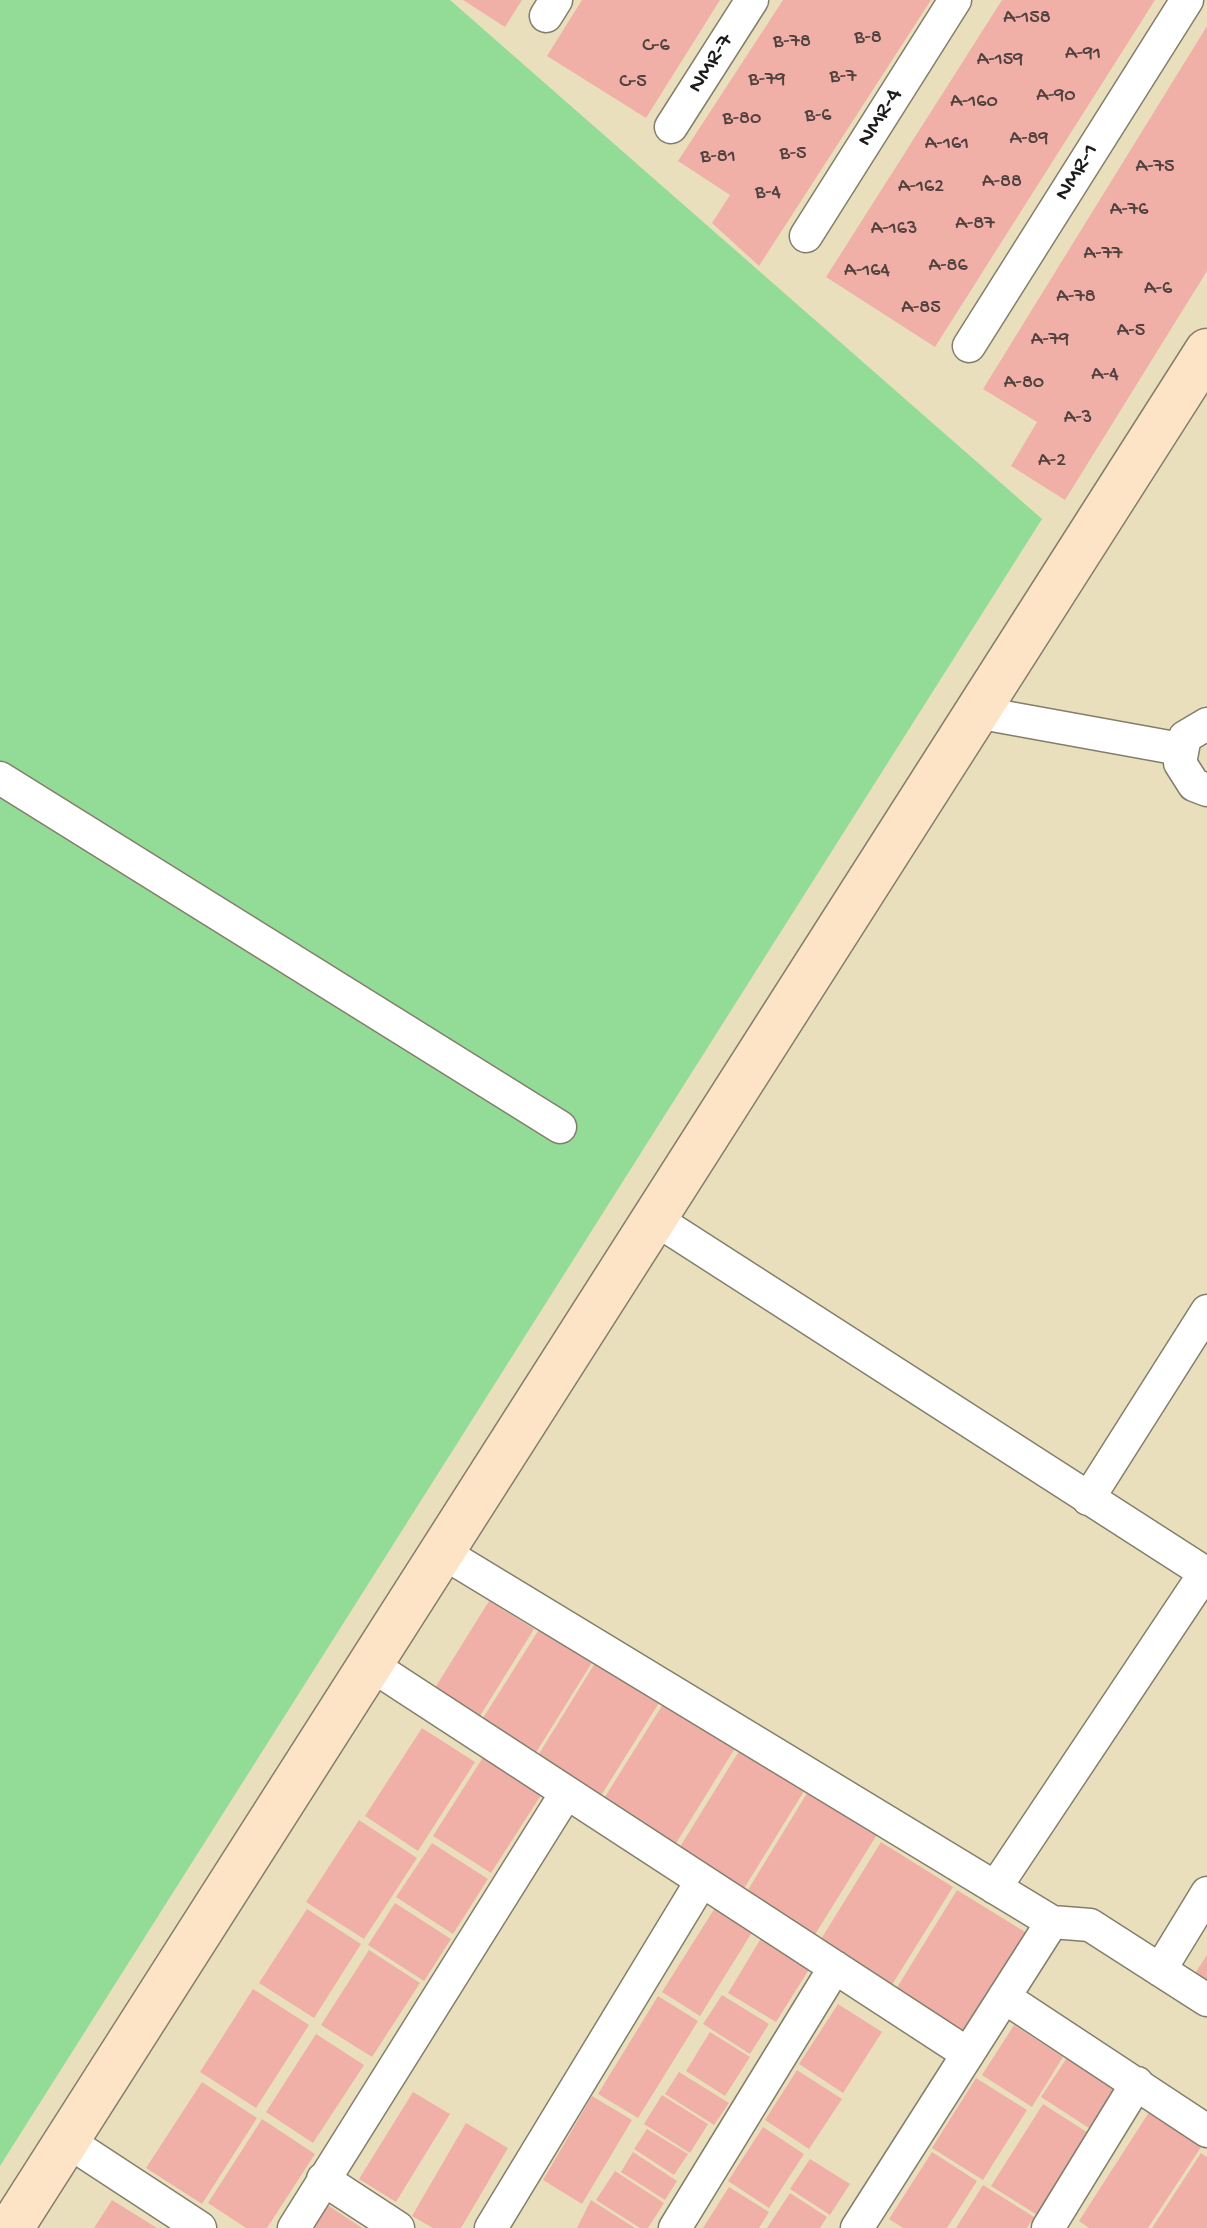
<!DOCTYPE html>
<html>
<head>
<meta charset="utf-8">
<style>
	body { margin:0 }
	canvas { display:block; background:#eadfbc }
</style>
</head>
<body>
<canvas width="1207" height="2228"></canvas>
<script>
const ctx = document.querySelector('canvas').getContext('2d');
ctx.lineJoin = 'round';
function paint(path, color) { ctx.fillStyle = color; ctx.fill(path, 'evenodd'); }
const poly = rows => new Path2D(rows.map(r => 'M' + r).join(''));
function trace(path, color, width, dash) { ctx.strokeStyle = color; ctx.lineWidth = width; ctx.lineCap = dash ? 'butt' : 'round'; ctx.setLineDash(dash || []); ctx.stroke(path); }
function write(font, color, halo, rows, align = 'center') {
  ctx.font = font + ' "Gochi Hand",sans-serif'; ctx.lineWidth = 6; ctx.setLineDash([]); ctx.textBaseline = 'middle'; ctx.strokeStyle = halo; ctx.fillStyle = color; for (const [text, x, y, turn = 0] of rows) {
    ctx.save(); ctx.translate(x, y); ctx.rotate((+turn || 0) * Math.PI / 180); ctx.textAlign = isNaN(turn) ? turn : align; if (halo) ctx.strokeText(text, 0, 0); ctx.fillText(text, 0, 0); ctx.restore();
  }
}
paint(poly([
	[0,0,450,0,1042,519,0,2166]
]), '#92dc98');
paint(poly([
	[463,0,522,0,505,27],
	[582,0,720,0,646,118,547,56],
	[783,0,931,0,759,266,712,223,730,195,678,161],
	[1002,0,1155,0,935,347,826,277],
	[1207,26,1207,271,1065,500,1011,466,1037,422,983,389],
	[489,1601,534,1629,475,1724,430,1696],
	[540,1628,593,1661,532,1759,478,1726],
	[595,1663,659,1703,597,1802,534,1762],
	[665,1701,737,1745,670,1853,598,1808],
	[422,1728,475,1762,418,1851,365,1816],
	[741,1748,806,1788,740,1895,675,1855],
	[487,1751,545,1789,491,1873,433,1836],
	[809,1790,878,1833,811,1941,743,1898],
	[359,1820,417,1858,364,1939,306,1902],
	[881,1842,953,1887,890,1988,818,1944],
	[432,1843,488,1879,453,1934,396,1897],
	[957,1890,1030,1935,966,2039,893,1994],
	[395,1903,451,1939,424,1981,368,1945],
	[718,1903,756,1926,700,2016,662,1992],
	[307,1909,361,1944,314,2018,259,1983],
	[766,1930,815,1960,776,2022,728,1993],
	[369,1950,420,1983,372,2057,321,2025],
	[1207,1955,1207,1991,1190,1981],
	[253,1989,309,2025,256,2108,200,2072],
	[722,1995,769,2024,750,2054,703,2024],
	[658,1996,698,2021,638,2118,598,2094],
	[838,2004,882,2032,843,2093,799,2064],
	[1014,2025,1063,2057,1032,2107,982,2075],
	[710,2032,750,2057,725,2096,686,2071],
	[316,2034,364,2065,313,2143,266,2112],
	[1072,2050,1126,2085,1095,2132,1041,2097],
	[797,2070,842,2099,809,2149,765,2120],
	[679,2072,729,2103,714,2125,665,2094],
	[976,2078,1027,2110,983,2180,932,2148],
	[202,2082,257,2118,202,2204,146,2168],
	[413,2092,450,2114,396,2202,359,2179],
	[662,2095,708,2124,690,2153,644,2124],
	[592,2096,632,2120,582,2204,543,2180],
	[1043,2104,1093,2136,1042,2218,991,2186],
	[1153,2106,1205,2141,1148,2228,1089,2228,1079,2221],
	[262,2119,315,2154,267,2228,246,2228,208,2203],
	[466,2123,508,2148,461,2228,433,2228,412,2216],
	[763,2127,804,2154,769,2208,728,2181],
	[647,2129,688,2154,674,2175,634,2149],
	[633,2152,677,2181,665,2200,621,2172],
	[932,2152,977,2181,947,2228,903,2228,889,2219],
	[1201,2153,1207,2157,1207,2228,1152,2228],
	[810,2159,850,2184,830,2215,790,2189],
	[615,2171,664,2203,648,2228,640,2228,596,2200],
	[983,2185,1034,2217,1027,2228,956,2228],
	[729,2187,769,2212,759,2228,703,2228],
	[790,2193,827,2217,820,2228,767,2228],
	[112,2200,157,2228,94,2228],
	[591,2200,635,2228,577,2228],
	[326,2204,362,2228,310,2228]
]), '#f0b0a7');
const street = poly([
	[546,16,556,0],
	[671,127,752,0],
	[806,236,955,0],
	[969,346,1187,0],
	[976,712,1180,749],
	[1207,724,1185,737,1180,763,1194,785,1207,790],
	[0,778,560,1127],
	[652,1221,669,1228,1207,1574],
	[1088,1499,1207,1311],
	[457,1561,1052,1922,1090,1925,1207,2000],
	[385,1674,968,2054],
	[995,1888,1205,1573],
	[1160,1970,1207,1893],
	[1004,1997,1207,2131],
	[81,2150,200,2228],
	[323,2179,398,2228],
	[294,2228,565,1795],
	[491,2228,701,1882],
	[675,2228,835,1967],
	[857,2228,1052,1922],
	[1048,2228,1137,2083]
]);
const secondary = poly([
	[11,2228,1207,351]
]);
trace(street, '#837e6c', 35);
trace(secondary, '#837e6c', 47);
trace(street, '#fff', 32);
trace(secondary, '#fee4c6', 44);
write('20px', '#51413f', null, [
	["A-158",1027,19],
	["B-8",868,39],
	["B-78",792,43],
	["C-6",656,47],
	["A-91",1083,55],
	["A-159",1000,61],
	["B-7",843,78],
	["B-79",767,81],
	["C-5",633,83],
	["A-90",1056,97],
	["A-160",974,103],
	["B-6",818,117],
	["B-80",742,120],
	["A-89",1029,140],
	["A-161",947,145],
	["B-5",793,155],
	["B-81",718,158],
	["A-75",1155,168],
	["A-88",1002,183],
	["A-162",921,188],
	["B-4",768,194],
	["A-76",1129,211],
	["A-87",975,225],
	["A-163",894,230],
	["A-77",1103,255],
	["A-86",948,267],
	["A-164",867,272],
	["A-6",1158,290],
	["A-78",1076,298],
	["A-85",921,309],
	["A-5",1131,332],
	["A-79",1050,341],
	["A-4",1105,376],
	["A-80",1024,384],
	["A-3",1078,419],
	["A-2",1052,462]
]);
write('24px', '#1c1c1c', '#fff', [
	["NMR-7",712,64,-58],
	["NMR-4",881,118,-58],
	["NMR-1",1078,173,-58]
]);
</script>
</body>
</html>
